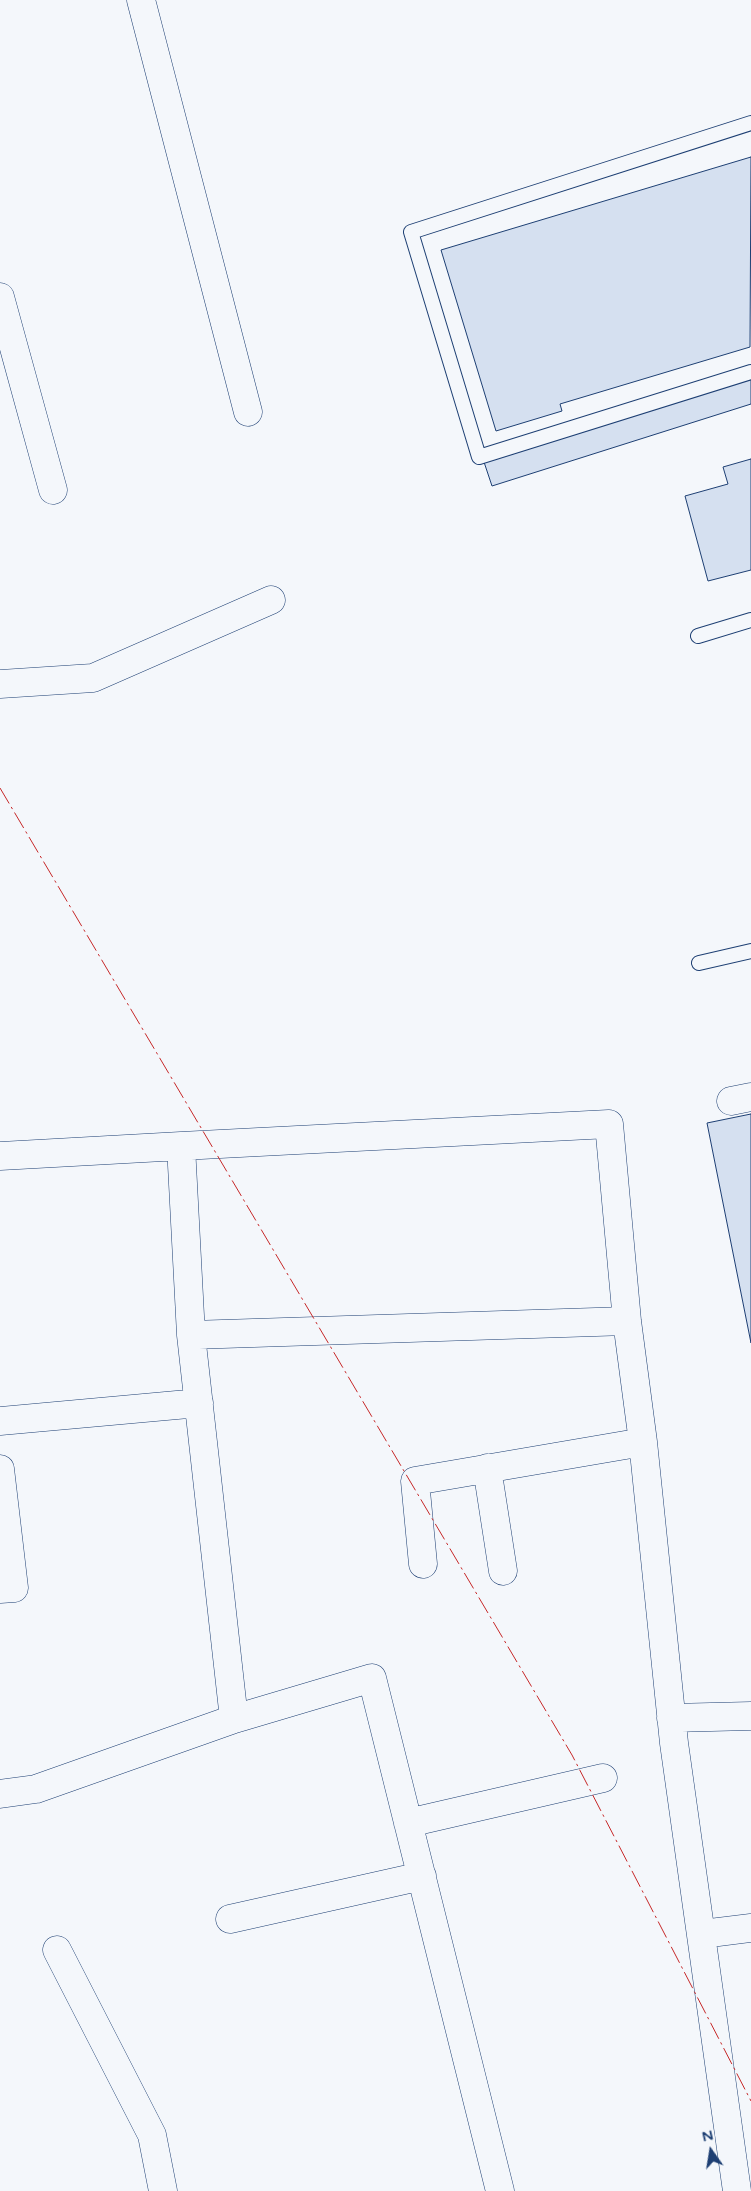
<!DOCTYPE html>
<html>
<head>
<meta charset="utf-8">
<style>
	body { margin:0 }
	#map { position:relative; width:751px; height:2191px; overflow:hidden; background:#f4f7fb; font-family:"Varela Round",sans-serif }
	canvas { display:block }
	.north { position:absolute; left:686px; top:2126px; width:50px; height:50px; -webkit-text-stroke:4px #f4f7fb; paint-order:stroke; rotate:347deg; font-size:14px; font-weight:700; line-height:20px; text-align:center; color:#1d3f73 }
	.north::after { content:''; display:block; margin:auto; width:18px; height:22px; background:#1d3f73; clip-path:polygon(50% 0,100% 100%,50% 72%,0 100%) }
</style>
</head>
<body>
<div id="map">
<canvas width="751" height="2191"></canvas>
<div class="north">N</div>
</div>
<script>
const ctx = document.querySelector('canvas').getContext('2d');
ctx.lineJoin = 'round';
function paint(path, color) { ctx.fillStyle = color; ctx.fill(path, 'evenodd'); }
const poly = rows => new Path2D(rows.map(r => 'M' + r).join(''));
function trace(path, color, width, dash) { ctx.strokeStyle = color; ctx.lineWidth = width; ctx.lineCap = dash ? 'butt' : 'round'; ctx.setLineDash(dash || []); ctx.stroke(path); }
const building = poly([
	[751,157,750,347,560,404,562,411,496,431,441,250,751,157],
	[751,378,751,404,492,486,484,462,751,378],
	[751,459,751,570,708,581,685,496,728,484,723,467,751,459],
	[751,1114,751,1343,707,1123,751,1114]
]);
paint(building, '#d5e0f0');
trace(building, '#1d3f73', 1);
const service = poly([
	[751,123,411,232,479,457,751,372],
	[698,636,751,620],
	[699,963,751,951]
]);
const minor = poly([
	[141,0,248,412],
	[0,297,53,490],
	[0,684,93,678,271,600],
	[731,1101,751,1097],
	[0,1156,181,1146],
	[627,1321,191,1335,181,1146,609,1124,627,1321,643,1442,674,1743,737,2191],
	[0,1421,199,1403],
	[487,1468,503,1571],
	[0,1469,14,1588,0,1589],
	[423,1564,415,1481,643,1442],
	[671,1718,751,1716],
	[234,1719,372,1678,500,2191],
	[0,1794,36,1789,234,1719,191,1335],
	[408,1823,603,1778],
	[230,1919,422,1876],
	[702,1934,751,1928],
	[57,1950,152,2135,163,2191]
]);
trace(service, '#1d3f73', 16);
trace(minor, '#1d3f73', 29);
trace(service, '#f4f7fb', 14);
trace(minor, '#f4f7fb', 28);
trace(poly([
	[0,788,572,1755,751,2101]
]), '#c62828', 1, [18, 4, 2.5, 4]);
</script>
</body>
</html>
